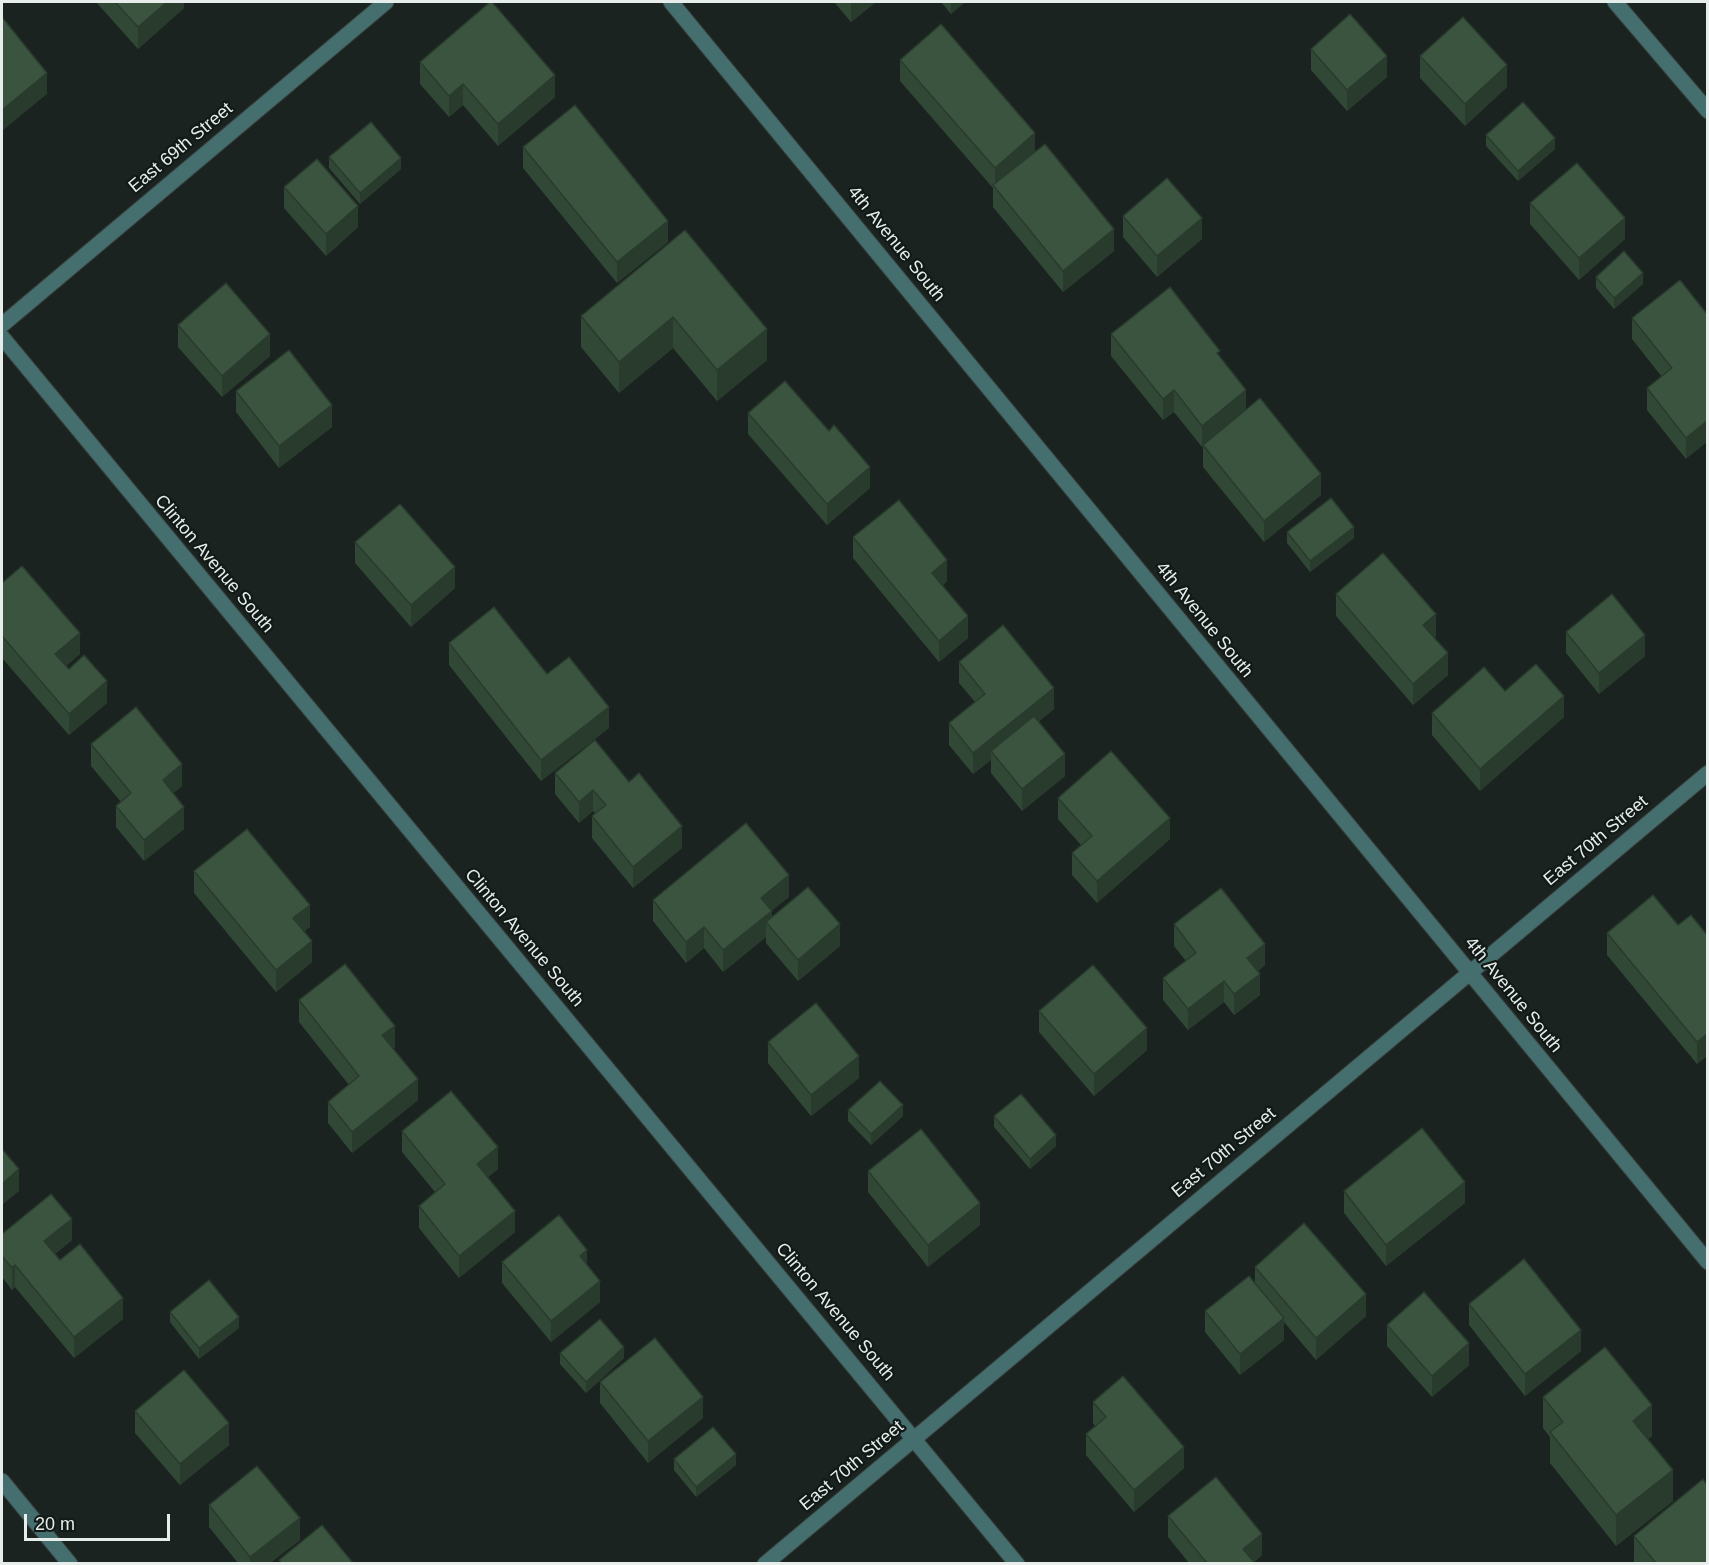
<!DOCTYPE html>
<html>
<head>
<meta charset="utf-8">
<style>
	body { margin:0 }
	#map { position:relative; width:1709px; height:1565px; overflow:hidden; background:#1b2320; font-family:Helvetica,sans-serif }
	canvas { display:block }
	.frame { position:absolute; inset:0; border:3px solid #e7edeb; pointer-events:none }
	.scale { position:absolute; left:24px; top:1514px; width:146px; height:27px; box-sizing:border-box; border:3px solid #e7edeb; border-top:0; padding-left:8px; font-size:18px; line-height:21px; white-space:nowrap; color:#e7edeb; -webkit-text-stroke:4px #111a17; paint-order:stroke }
</style>
</head>
<body>
<div id="map">
<canvas width="1709" height="1565"></canvas>
<div class="frame"></div>
<div class="scale">20 m</div>
</div>
<script>
const ctx = document.querySelector('canvas').getContext('2d');
ctx.lineJoin = 'round';
const poly = rows => new Path2D(rows.map(r => 'M' + r).join(''));
function trace(path, color, width, dash) { ctx.strokeStyle = color; ctx.lineWidth = width; ctx.lineCap = dash ? 'butt' : 'round'; ctx.setLineDash(dash || []); ctx.stroke(path); }
function paint(path, color) { ctx.fillStyle = color; ctx.fill(path, 'evenodd'); }
function write(font, color, halo, rows, align = 'center') {
  ctx.font = font + ' Helvetica,sans-serif'; ctx.lineWidth = 4.5; ctx.setLineDash([]); ctx.textBaseline = 'middle'; ctx.strokeStyle = halo; ctx.fillStyle = color; for (const [text, x, y, turn = 0] of rows) {
    ctx.save(); ctx.translate(x, y); ctx.rotate((+turn || 0) * Math.PI / 180); ctx.textAlign = isNaN(turn) ? turn : align; if (halo) ctx.strokeText(text, 0, 0); ctx.fillText(text, 0, 0); ctx.restore();
  }
}
const minor = poly([
	[671,2,1708,1262],
	[1615,2,1708,111],
	[2,325,386,2],
	[2,337,1017,1564],
	[2,1481,70,1564],
	[765,1564,1708,773]
]);
trace(minor, '#383f3c', 17);
trace(minor, '#446f6e', 15);
paint(poly([
	[96,2,184,2,184,8,138,49],
	[834,2,876,2,851,22],
	[941,2,965,2,951,14],
	[1311,49,1387,77,1347,111,1311,70],
	[1420,56,1507,87,1465,126,1420,78],
	[900,60,1035,152,1114,251,1063,292,993,207,993,188,900,81],
	[420,62,555,97,498,146,463,105,449,117,420,84],
	[1486,135,1555,149,1518,181,1486,146],
	[523,147,668,242,617,283,523,168],
	[329,157,401,169,360,204,329,168],
	[284,187,358,227,326,256,284,208],
	[1530,203,1625,239,1579,280,1530,224],
	[1123,216,1202,239,1157,277,1123,237],
	[685,230,767,360,717,401,673,348,619,393,581,347,581,316],
	[1596,277,1643,284,1614,309,1596,288],
	[1707,314,1686,459,1647,410,1647,388,1662,377,1632,339,1632,318],
	[178,325,270,356,222,397,178,347],
	[1111,334,1220,357,1246,410,1321,495,1264,542,1203,467,1203,447,1202,447,1174,412,1163,420,1111,356],
	[236,391,332,427,279,468,236,412],
	[748,413,870,488,827,525,748,434],
	[1287,532,1354,538,1310,572,1287,543],
	[853,537,947,581,943,585,968,638,939,662,853,558],
	[355,542,455,588,411,627,355,563],
	[2,583,80,654,66,666,107,703,69,735,2,658],
	[1336,594,1436,636,1434,637,1448,675,1413,705,1336,616],
	[1566,632,1645,656,1599,694,1566,653],
	[449,643,547,674,609,728,541,781,449,665],
	[959,662,1054,709,1038,722,1065,776,1022,811,991,773,991,760,973,774,949,745,949,723,975,702,959,683],
	[1505,691,1564,717,1480,791,1432,735,1432,713],
	[595,740,682,848,633,888,592,838,592,816,595,813,593,811,579,823,555,794,555,773],
	[91,744,182,786,173,793,184,829,144,861,116,827,116,806,121,802,91,766],
	[1058,798,1170,839,1097,903,1072,875,1072,853,1081,845,1058,819],
	[194,871,310,927,304,931,312,962,276,992,194,893],
	[789,897,772,910,772,917,840,946,798,981,766,943,766,937,723,972,704,948,686,963,653,921,653,900],
	[1174,924,1265,965,1258,971,1260,995,1234,1015,1224,1002,1188,1030,1163,1000,1163,978,1186,961,1174,946],
	[1607,933,1707,935,1707,1056,1697,1064,1607,955],
	[299,1000,395,1047,393,1048,418,1100,352,1153,328,1123,328,1102,349,1085,299,1022],
	[1039,1011,1147,1050,1094,1096,1039,1032],
	[768,1042,859,1078,811,1116,768,1063],
	[848,1110,903,1116,871,1145,848,1121],
	[994,1116,1056,1146,1030,1169,994,1127],
	[402,1131,498,1169,488,1177,515,1232,459,1278,419,1228,419,1206,435,1192,402,1152],
	[868,1171,980,1225,928,1267,868,1192],
	[1344,1191,1465,1203,1386,1266,1344,1213],
	[2,1234,72,1240,55,1254,60,1260,123,1319,74,1358,15,1287,12,1290,2,1277],
	[502,1262,587,1265,600,1302,551,1342,502,1283],
	[1255,1267,1366,1316,1316,1360,1284,1322,1284,1340,1240,1375,1205,1332,1205,1311,1255,1282],
	[1469,1304,1581,1351,1525,1396,1469,1325],
	[170,1312,239,1328,199,1359,170,1322],
	[1387,1325,1469,1365,1432,1397,1387,1346],
	[560,1353,624,1358,586,1393,560,1364],
	[600,1382,703,1418,648,1463,600,1403],
	[1543,1397,1652,1436,1648,1439,1673,1501,1616,1546,1550,1463,1550,1437,1543,1428],
	[1093,1402,1184,1468,1134,1512,1086,1455,1086,1434,1095,1426,1093,1423],
	[135,1411,229,1445,180,1485,135,1433],
	[674,1459,736,1465,696,1497,674,1470],
	[209,1505,300,1540,270,1563,238,1563,209,1527],
	[1168,1516,1262,1555,1254,1562,1254,1563,1189,1563,1168,1537],
	[1634,1536,1707,1563,1634,1563]
]), '#324837');
paint(poly([
	[167,2,184,2,184,8,138,49,138,27],
	[851,2,876,2,851,22],
	[951,2,965,2,951,14],
	[1387,56,1387,77,1347,111,1347,90],
	[1507,65,1507,87,1465,126,1465,104],
	[47,73,47,94,2,131,2,110],
	[555,75,555,97,498,146,498,124],
	[463,84,463,105,449,117,449,96],
	[1035,133,1035,155,995,187,995,168],
	[1555,138,1555,149,1518,181,1518,171],
	[401,158,401,169,360,204,360,193],
	[358,206,358,227,326,256,326,234],
	[1202,218,1202,239,1157,277,1157,256],
	[1625,218,1625,239,1579,280,1579,258],
	[668,221,668,242,617,283,617,262],
	[1114,229,1114,251,1063,292,1063,271],
	[1643,273,1643,284,1614,309,1614,298],
	[673,317,673,348,619,393,619,362],
	[767,329,767,360,717,401,717,370],
	[270,334,270,356,222,397,222,376],
	[1174,390,1174,412,1163,420,1163,399],
	[1246,390,1246,411,1202,447,1202,426],
	[332,405,332,427,279,468,279,446],
	[1707,421,1707,442,1686,459,1686,438],
	[870,467,870,488,827,525,827,504],
	[1321,474,1321,495,1264,542,1264,521],
	[1354,527,1354,538,1310,572,1310,561],
	[947,560,947,581,932,594,932,573],
	[455,567,455,588,411,627,411,605],
	[1436,614,1436,636,1423,646,1423,625],
	[968,616,968,638,939,662,939,641],
	[80,633,80,654,55,676,55,654],
	[1645,635,1645,656,1599,694,1599,673],
	[1448,653,1448,675,1413,705,1413,684],
	[107,681,107,703,69,735,69,714],
	[1054,688,1054,709,995,756,991,751,991,760,973,774,973,753],
	[1564,696,1564,717,1480,791,1480,769],
	[609,707,609,728,541,781,541,760],
	[1065,754,1065,776,1022,811,1022,789],
	[182,764,182,786,163,802,163,780],
	[593,790,593,811,579,823,579,802],
	[184,807,184,829,144,861,144,840],
	[1170,818,1170,839,1097,903,1097,881],
	[682,826,682,848,633,888,633,867],
	[789,875,789,897,761,919,761,898],
	[310,905,310,927,293,940,293,918],
	[772,911,772,929,766,922,766,937,723,972,723,950],
	[840,924,840,946,798,981,798,960],
	[704,927,704,948,686,963,686,942],
	[312,941,312,962,276,992,276,970],
	[1265,944,1265,965,1247,979,1247,958],
	[1260,974,1260,995,1234,1015,1234,994],
	[1224,981,1224,1002,1188,1030,1188,1009],
	[395,1026,395,1047,382,1056,382,1035],
	[1147,1028,1147,1050,1094,1096,1094,1074],
	[1707,1034,1707,1056,1697,1064,1697,1042],
	[859,1056,859,1078,811,1116,811,1095],
	[418,1079,418,1100,352,1153,352,1132],
	[903,1105,903,1116,871,1145,871,1134],
	[1056,1135,1056,1146,1030,1169,1030,1159],
	[498,1147,498,1169,477,1186,477,1164],
	[19,1169,19,1191,2,1205,2,1184],
	[1465,1182,1465,1203,1386,1266,1386,1245],
	[980,1203,980,1225,928,1267,928,1245],
	[515,1211,515,1232,459,1278,459,1256],
	[72,1219,72,1240,44,1262,44,1241],
	[587,1250,587,1271,580,1256],
	[15,1265,15,1287,12,1290,12,1268],
	[600,1281,600,1302,551,1342,551,1321],
	[1366,1294,1366,1316,1316,1360,1316,1338],
	[123,1298,123,1319,74,1358,74,1337],
	[239,1317,239,1328,199,1359,199,1348],
	[1284,1318,1284,1340,1240,1375,1240,1354],
	[1581,1330,1581,1351,1525,1396,1525,1374],
	[1469,1343,1469,1365,1432,1397,1432,1376],
	[624,1347,624,1358,586,1393,586,1382],
	[703,1397,703,1418,648,1463,648,1441],
	[1652,1405,1652,1436,1633,1452,1633,1421],
	[229,1423,229,1445,180,1485,180,1464],
	[1184,1447,1184,1468,1134,1512,1134,1490],
	[736,1454,736,1465,696,1497,696,1487],
	[1673,1470,1673,1501,1616,1546,1616,1515],
	[300,1518,300,1540,270,1563,250,1563,250,1557],
	[1262,1534,1262,1555,1251,1563,1243,1549]
]), '#293b2d');
const building = poly([
	[115,2,167,2,138,27,115,2],
	[490,2,492,2,555,75,498,124,463,84,449,96,420,62,490,2],
	[1350,14,1387,56,1347,90,1311,49,1350,14],
	[2,17,47,73,2,110,2,17],
	[1463,17,1507,65,1465,104,1420,56,1463,17],
	[941,24,1035,133,995,168,900,60,941,24],
	[1523,102,1555,138,1518,171,1486,135,1523,102],
	[575,105,668,221,617,262,523,147,575,105],
	[371,122,401,158,360,193,329,157,371,122],
	[1045,144,1114,229,1063,271,993,185,1045,144],
	[317,159,358,206,326,234,284,187,317,159],
	[1577,163,1625,218,1579,258,1530,203,1577,163],
	[1167,178,1202,218,1157,256,1123,216,1167,178],
	[685,230,767,329,717,370,673,317,619,362,581,316,685,230],
	[1624,251,1643,273,1614,298,1596,277,1624,251],
	[1680,280,1707,314,1707,421,1686,438,1647,388,1672,368,1632,318,1680,280],
	[226,283,270,334,222,376,178,325,226,283],
	[1170,287,1220,351,1217,353,1246,390,1202,426,1174,390,1163,399,1111,334,1170,287],
	[289,350,332,405,279,446,236,391,289,350],
	[785,381,829,431,834,425,870,467,827,504,748,413,785,381],
	[1260,398,1321,474,1264,521,1203,445,1260,398],
	[1331,498,1354,527,1310,561,1287,532,1331,498],
	[899,500,947,560,932,573,968,616,939,641,853,537,899,500],
	[400,504,455,567,411,605,355,542,400,504],
	[1383,553,1436,614,1423,625,1448,653,1413,684,1336,594,1383,553],
	[22,566,80,633,55,654,69,669,84,655,107,681,69,714,2,636,2,583,22,566],
	[1612,594,1645,635,1599,673,1566,632,1612,594],
	[494,607,547,674,569,657,609,707,541,760,449,643,494,607],
	[1003,625,1054,688,973,753,949,723,985,694,959,662,1003,625],
	[1536,664,1564,696,1480,769,1432,713,1484,667,1505,691,1536,664],
	[136,707,182,764,163,780,184,807,144,840,116,806,131,793,91,744,136,707],
	[1034,716,1065,754,1022,789,991,751,1034,716],
	[595,740,629,782,639,773,682,826,633,867,592,816,606,805,593,790,579,802,555,773,595,740],
	[1111,751,1170,818,1097,881,1072,853,1092,836,1058,798,1111,751],
	[746,823,789,875,761,898,772,911,723,950,704,927,686,942,653,900,746,823],
	[247,829,310,905,293,918,312,941,276,970,194,871,247,829],
	[808,887,840,924,798,960,766,922,808,887],
	[1221,888,1265,944,1247,958,1260,974,1234,994,1224,981,1188,1009,1163,978,1196,953,1174,924,1221,888],
	[1653,895,1678,925,1691,915,1707,935,1707,1034,1697,1042,1607,933,1653,895],
	[345,964,395,1026,382,1035,418,1079,352,1132,328,1102,359,1076,299,1000,345,964],
	[1093,965,1147,1028,1094,1074,1039,1011,1093,965],
	[816,1003,859,1056,811,1095,768,1042,816,1003],
	[880,1081,903,1105,871,1134,848,1110,880,1081],
	[451,1091,498,1147,477,1164,515,1211,459,1256,419,1206,445,1184,402,1131,451,1091],
	[1021,1094,1056,1135,1030,1159,994,1116,1021,1094],
	[1422,1128,1465,1182,1386,1245,1344,1191,1422,1128],
	[921,1129,980,1203,928,1245,868,1171,921,1129],
	[2,1149,19,1169,2,1184,2,1149],
	[51,1194,72,1219,44,1241,60,1260,80,1244,123,1298,74,1337,15,1265,12,1268,2,1256,2,1234,51,1194],
	[559,1215,587,1250,580,1256,600,1281,551,1321,502,1262,559,1215],
	[1304,1223,1366,1294,1316,1338,1255,1267,1304,1223],
	[1524,1259,1581,1330,1525,1374,1469,1304,1524,1259],
	[1249,1276,1284,1318,1240,1354,1205,1311,1249,1276],
	[209,1280,239,1317,199,1348,170,1312,209,1280],
	[1424,1292,1469,1343,1432,1376,1387,1325,1424,1292],
	[600,1319,624,1347,586,1382,560,1353,600,1319],
	[655,1338,703,1397,648,1441,600,1382,655,1338],
	[1605,1347,1652,1405,1633,1421,1673,1470,1616,1515,1550,1432,1563,1422,1543,1397,1605,1347],
	[184,1370,229,1423,180,1464,135,1411,184,1370],
	[1123,1376,1184,1447,1134,1490,1086,1434,1106,1417,1093,1402,1123,1376],
	[713,1427,736,1454,696,1487,674,1459,713,1427],
	[257,1466,300,1518,250,1557,209,1505,257,1466],
	[1216,1477,1262,1534,1243,1549,1254,1562,1252,1563,1207,1563,1168,1516,1216,1477],
	[1703,1479,1707,1485,1707,1563,1656,1563,1634,1536,1703,1479],
	[322,1525,353,1563,281,1563,279,1560,322,1525]
]);
paint(building, '#3a5440');
trace(building, '#293b2d', 1.5);
write('18px', '#e7edeb', '#111a17', [
	["East 69th Street",181,148,-40],
	["4th Avenue South",896,244,51],
	["Clinton Avenue South",214,564,50],
	["4th Avenue South",1204,620,51],
	["East 70th Street",1596,841,-40],
	["Clinton Avenue South",524,938,50],
	["4th Avenue South",1513,995,51],
	["East 70th Street",1224,1153,-40],
	["Clinton Avenue South",835,1312,50],
	["East 70th Street",852,1466,-40]
]);
</script>
</body>
</html>
